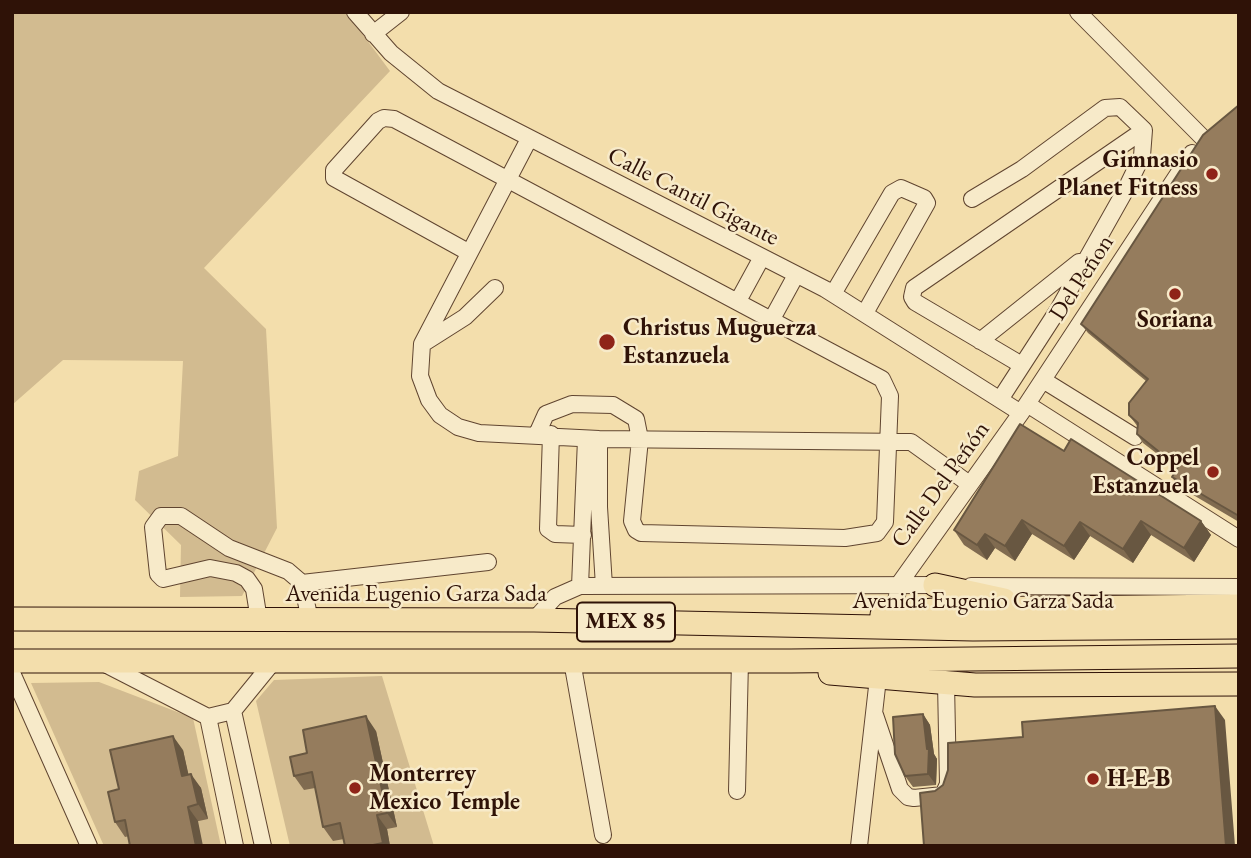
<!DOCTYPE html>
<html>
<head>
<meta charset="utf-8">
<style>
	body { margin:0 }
	#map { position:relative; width:1251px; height:858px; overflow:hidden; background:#f3deac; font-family:"EB Garamond",serif }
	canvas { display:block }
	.frame { position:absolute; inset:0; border:14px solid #2f1207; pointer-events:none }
</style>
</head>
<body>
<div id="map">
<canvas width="1251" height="858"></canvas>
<div class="frame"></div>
</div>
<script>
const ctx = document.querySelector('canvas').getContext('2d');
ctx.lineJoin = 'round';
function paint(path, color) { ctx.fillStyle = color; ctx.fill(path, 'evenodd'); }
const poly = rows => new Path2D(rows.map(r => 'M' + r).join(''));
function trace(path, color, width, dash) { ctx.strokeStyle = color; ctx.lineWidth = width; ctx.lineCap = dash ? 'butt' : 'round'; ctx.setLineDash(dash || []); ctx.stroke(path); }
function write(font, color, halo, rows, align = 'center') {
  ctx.font = font + ' "EB Garamond",serif'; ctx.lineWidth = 5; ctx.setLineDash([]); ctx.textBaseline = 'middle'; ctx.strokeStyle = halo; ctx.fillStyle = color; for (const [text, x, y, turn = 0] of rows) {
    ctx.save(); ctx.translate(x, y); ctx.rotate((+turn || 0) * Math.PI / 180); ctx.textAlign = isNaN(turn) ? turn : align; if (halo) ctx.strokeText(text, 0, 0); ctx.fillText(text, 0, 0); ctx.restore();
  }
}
paint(poly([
	[12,12,346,12,390,71,204,268,266,329,277,528,242,596,180,597,181,545,135,500,139,471,178,456,183,361,63,360,12,405],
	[382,676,434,846,290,846,256,701,274,680],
	[99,682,193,718,221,846,104,846,31,683]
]), '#d2bb90');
const minor = poly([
	[355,12,391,53,438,91,825,289,1021,413],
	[1078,12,1202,137],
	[373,34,401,12],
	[529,139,422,344,420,376,429,400,440,415,458,427,479,433,599,439,911,442,968,483],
	[972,199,1022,169,1105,108,1120,107,1144,130,1142,156,1125,191,1058,310,1001,398],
	[468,252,334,178,334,170,378,121,384,118,394,119,882,379,890,396,885,522,877,533,845,538,641,533,636,530,632,521,640,439,636,419,613,405,572,404,546,414,537,434],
	[833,294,892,193,901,188,924,198,927,203,865,313],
	[738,301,762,257],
	[772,319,796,275],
	[980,341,1079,262],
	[424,343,465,317,495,288],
	[1020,364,915,302,912,297,914,288,1144,130],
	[1043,380,1135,437],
	[1027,404,1239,539],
	[551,434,548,529,555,534,583,535],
	[599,439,599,507,604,586],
	[302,583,488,562],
	[580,586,586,439],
	[971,586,1239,587],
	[894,613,899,584,1021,413,1192,153],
	[259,620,254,589,247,579,236,573,210,568,163,579,158,574,153,527,161,516,181,516,229,548,288,571,302,583,310,620],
	[534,620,555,597,580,586,945,585],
	[572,661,603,835],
	[103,663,208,717,233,711,273,662],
	[12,673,89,846],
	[233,711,263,846],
	[875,715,900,789,908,797,914,798,943,795,948,784,946,683],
	[208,717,235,846],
	[737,791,740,661],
	[859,846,878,678]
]);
const highway = poly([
	[935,585,1004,600],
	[882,615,944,609,1239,606],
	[12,619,534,620,973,629,1239,627],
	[12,661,791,661,1239,656],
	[830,673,975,685,1239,684]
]);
trace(minor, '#604530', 18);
trace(highway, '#2f1207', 25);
trace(minor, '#f7eac9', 16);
trace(highway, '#f3deac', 23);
paint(poly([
	[1239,105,1239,522,1178,486,1172,477,1177,469,1143,443,1137,434,1138,427,1129,415,1146,381,1088,333,1081,324],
	[1064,451,1201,521,1211,535,1194,562,1151,535,1133,563,1090,536,1074,560,1032,534,1015,561,995,548,987,560,964,545,954,530],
	[923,714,930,725,934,754,937,759,936,785,913,787,905,776],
	[376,731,397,827,387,829,390,846,345,846,344,839,333,841,323,827,315,788,304,790,294,776,307,753],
	[183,750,188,774,201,788,208,819,125,837,115,822,119,789]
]), '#806b50');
paint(poly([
	[1022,520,1032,534,1015,561,1005,546],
	[1141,521,1151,535,1133,563,1123,549],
	[1201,521,1211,535,1194,562,1184,548],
	[1080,522,1090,536,1074,560,1064,546],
	[985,534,995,548,987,560,977,545],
	[1215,706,1225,720,1235,846,1226,846],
	[923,714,930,725,934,754,937,759,936,785,928,774],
	[366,716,376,731,397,827,387,813],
	[173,736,183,750,192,790,182,776],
	[191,774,201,788,208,819,198,804],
	[188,807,198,821,203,846,196,846],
	[377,815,387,829,390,846,385,846,383,843]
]), '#685741');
const building = poly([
	[1239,105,1239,516,1172,477,1178,467,1137,434,1138,423,1129,415,1129,403,1148,379,1081,324,1203,135,1239,105],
	[1020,424,1064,451,1071,439,1201,521,1184,548,1141,521,1123,549,1080,522,1064,546,1022,520,1005,546,985,534,977,545,954,530,1020,424],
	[1215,706,1226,846,924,846,920,793,935,791,943,785,948,770,948,743,1023,737,1022,722,1215,706],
	[923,714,927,749,929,748,928,774,905,776,895,754,893,717,923,714],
	[366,716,387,813,377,815,383,843,368,846,345,846,340,823,323,827,312,772,294,776,290,757,307,753,303,730,366,716],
	[173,736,182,776,191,774,198,804,188,807,196,846,130,846,125,820,115,822,108,792,119,789,110,750,173,736]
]);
paint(building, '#957c5d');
trace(building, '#685741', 2);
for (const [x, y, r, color] of [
	[1212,174,7,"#8f2418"],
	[1175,294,7,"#8f2418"],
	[607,342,9,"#8f2418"],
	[1213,472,7,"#8f2418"],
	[1093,779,7,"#8f2418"],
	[355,788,7,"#8f2418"]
]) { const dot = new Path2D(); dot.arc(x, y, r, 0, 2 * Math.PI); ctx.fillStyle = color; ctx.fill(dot); trace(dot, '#f7eac9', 2.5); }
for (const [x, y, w] of [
	[626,622,98]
]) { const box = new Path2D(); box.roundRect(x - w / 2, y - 19.5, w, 39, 5); ctx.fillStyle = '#f7eac9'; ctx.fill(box); trace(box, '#2f1207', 2); }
write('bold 23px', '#2f1207', null, [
	["MEX 85",626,622]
]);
write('bold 24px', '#2f1207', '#f7eac9', [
	["Gimnasio",1198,160,"right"],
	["Planet Fitness",1198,188,"right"],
	["Soriana",1175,320,"center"],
	["Christus Muguerza",623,328],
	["Estanzuela",623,356],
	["Coppel",1199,458,"right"],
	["Estanzuela",1199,486,"right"],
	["Monterrey",369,774],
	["Mexico Temple",369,802],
	["H-E-B",1107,779]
], 'left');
write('24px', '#2f1207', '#f7eac9', [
	["Calle Cantil Gigante",693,197,27],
	["Del Peñon",1082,278,-57],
	["Calle Del Peñón",941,485,-54],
	["Avenida Eugenio Garza Sada",416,594],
	["Avenida Eugenio Garza Sada",983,601]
]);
</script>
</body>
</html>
